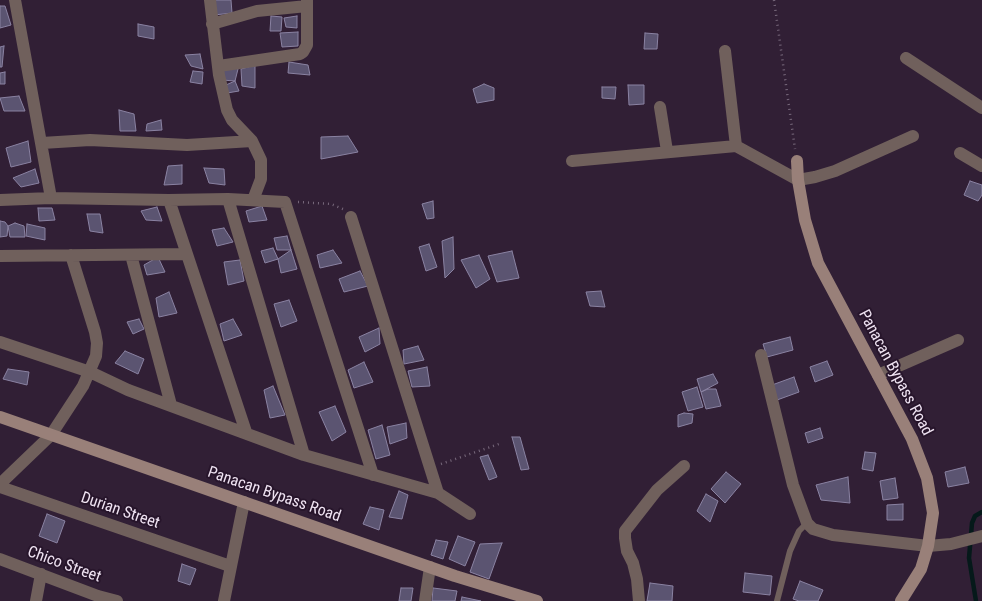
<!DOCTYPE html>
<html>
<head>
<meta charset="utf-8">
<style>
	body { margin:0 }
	canvas { display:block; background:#311f35 }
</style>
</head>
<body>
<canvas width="982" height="601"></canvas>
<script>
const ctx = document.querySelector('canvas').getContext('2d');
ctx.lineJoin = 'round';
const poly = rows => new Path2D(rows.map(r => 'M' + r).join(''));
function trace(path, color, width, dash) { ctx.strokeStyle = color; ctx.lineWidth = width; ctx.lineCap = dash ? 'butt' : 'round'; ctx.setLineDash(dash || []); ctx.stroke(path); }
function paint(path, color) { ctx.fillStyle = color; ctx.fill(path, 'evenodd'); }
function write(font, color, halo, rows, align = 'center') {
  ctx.font = font + ' "Roboto Condensed",sans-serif'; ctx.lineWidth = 4; ctx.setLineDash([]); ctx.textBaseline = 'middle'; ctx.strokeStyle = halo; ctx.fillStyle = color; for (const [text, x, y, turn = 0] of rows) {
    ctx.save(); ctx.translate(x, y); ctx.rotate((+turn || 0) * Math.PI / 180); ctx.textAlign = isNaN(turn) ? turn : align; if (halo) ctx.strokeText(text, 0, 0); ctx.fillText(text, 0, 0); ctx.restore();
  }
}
trace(poly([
	[976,601,969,558,972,523,975,516,982,512]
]), '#05191a', 4.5);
const building = poly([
	[211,0,231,0,232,13,214,15,211,0],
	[0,6,5,6,11,25,0,28,0,6],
	[271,16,282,17,281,31,270,31,271,16],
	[297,16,297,28,286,27,284,18,297,16],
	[138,24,154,27,154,39,138,36,138,24],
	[298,32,298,46,282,47,280,33,298,32],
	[645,33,658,34,657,49,644,49,645,33],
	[4,46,2,67,0,67,0,47,4,46],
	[200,54,203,69,191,66,185,55,200,54],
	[289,62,308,65,310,75,288,73,289,62],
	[239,65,235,81,222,80,220,70,239,65],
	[255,65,255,88,242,86,241,69,255,65],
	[193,71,203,72,202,84,190,82,193,71],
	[5,72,5,84,0,84,0,73,5,72],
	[235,81,239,91,227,93,226,85,235,81],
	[484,84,494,88,494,100,477,103,473,89,484,84],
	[628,85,644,85,644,104,629,105,628,85],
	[602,87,616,87,615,99,602,98,602,87],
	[19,96,25,111,4,111,0,98,19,96],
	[119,110,134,114,136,131,120,131,119,110],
	[161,120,162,130,146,131,147,124,161,120],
	[348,136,358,152,321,159,321,137,348,136],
	[28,141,31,162,11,167,6,148,28,141],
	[182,165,182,184,164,185,168,166,182,165],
	[204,168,224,169,225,185,209,183,204,168],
	[35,169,39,183,21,187,13,178,35,169],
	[970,181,982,185,982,195,978,201,964,195,970,181],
	[433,201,434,218,427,219,422,204,433,201],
	[262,206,267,220,249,222,246,211,262,206],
	[157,207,162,221,146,220,141,211,157,207],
	[38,208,52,208,55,220,39,221,38,208],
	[87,214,100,214,103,233,90,231,87,214],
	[0,221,5,222,8,226,7,236,0,237,0,221],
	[15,223,24,226,25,237,10,237,8,226,15,223],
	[27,224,45,228,45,240,26,236,27,224],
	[224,228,233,242,217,246,212,230,224,228],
	[287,236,291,250,277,250,274,238,287,236],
	[453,237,454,269,445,278,442,241,453,237],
	[429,244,437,267,426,271,419,247,429,244],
	[273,248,278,259,265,263,261,251,273,248],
	[291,250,297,269,281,273,278,259,291,250],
	[333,250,342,263,320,268,317,255,333,250],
	[512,251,519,278,497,282,488,256,512,251],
	[479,255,490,279,476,288,461,260,479,255],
	[158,257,165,272,147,275,144,265,158,257],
	[240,260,244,281,228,285,224,262,240,260],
	[360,271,368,286,344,292,339,279,360,271],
	[601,291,605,307,590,306,586,292,601,291],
	[169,292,177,313,159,317,156,298,169,292],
	[289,300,297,321,281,327,274,304,289,300],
	[139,319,144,329,133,334,127,322,139,319],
	[233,319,242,335,224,341,220,324,233,319],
	[379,328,380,344,365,352,359,337,379,328],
	[790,337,793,350,767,357,763,344,790,337],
	[418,346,424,360,404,364,403,350,418,346],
	[125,351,144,359,138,374,115,363,125,351],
	[827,361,833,375,815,382,810,367,827,361],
	[364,362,373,382,354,388,348,370,364,362],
	[427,367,430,386,412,387,408,371,427,367],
	[8,369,29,372,27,385,3,379,8,369],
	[713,374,718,383,701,392,697,379,713,374],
	[794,377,799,392,777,400,772,385,794,377],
	[273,386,285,415,270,418,264,390,273,386],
	[697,387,703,407,688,411,682,392,697,387],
	[708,389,716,389,721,406,706,409,701,392,708,389],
	[335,406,346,432,332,441,319,412,335,406],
	[684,413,693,414,692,423,678,427,678,415,684,413],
	[406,423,407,438,390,444,387,427,406,423],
	[382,425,390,455,376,459,368,430,382,425],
	[820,428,823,438,808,443,805,433,820,428],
	[512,437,520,437,529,469,521,470,512,437],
	[865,452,876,453,873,471,862,469,865,452],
	[488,455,497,477,489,480,480,457,488,455],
	[965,467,969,483,948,487,945,472,965,467],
	[726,472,741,484,725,503,711,489,726,472],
	[848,477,850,503,821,500,816,485,848,477],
	[895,478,898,498,883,500,880,481,895,478],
	[399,491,408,495,402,519,389,517,399,491],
	[706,494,718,501,710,522,697,511,706,494],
	[903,504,903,520,887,520,887,505,903,504],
	[370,507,384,510,379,530,363,524,370,507],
	[47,514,65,521,57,543,39,536,47,514],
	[458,536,475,542,465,566,449,559,458,536],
	[436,540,448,542,443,559,431,555,436,540],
	[502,543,489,579,470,572,480,544,502,543],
	[182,564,196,569,190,585,178,581,182,564],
	[745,573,772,576,770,595,743,592,745,573],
	[800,581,823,590,818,601,799,601,793,599,800,581],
	[650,583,673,586,672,601,647,601,650,583],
	[401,588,413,588,411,601,399,601,401,588],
	[433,588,457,591,455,601,432,601,433,588],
	[462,597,481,601,461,601,462,597]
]);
paint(building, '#5b5471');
trace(building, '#8a82a2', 1);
trace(poly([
	[774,0,795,149],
	[298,202,331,204,343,209],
	[441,464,499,444]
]), '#77687b', 2.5, [1, 4]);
trace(poly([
	[777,601,790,551,799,531,807,523]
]), '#70605c', 6);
trace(poly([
	[15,0,51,198],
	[210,0,219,75,227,110,232,120,252,141,261,160,261,179,253,200],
	[212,24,257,11,307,6],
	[725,51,736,146],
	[906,58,982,108],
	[219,66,300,54,303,52,307,45,307,0],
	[660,107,667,151],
	[42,143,90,140,187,145,252,141],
	[960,153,982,166],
	[572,161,736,146,798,180,815,177,835,171,913,136],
	[228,199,304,455],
	[0,200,51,198,169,200,228,199,285,202,373,475],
	[169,200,246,432],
	[351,217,438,493],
	[131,255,171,405],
	[0,256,187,254],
	[0,342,90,372,128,390,304,455,438,493,470,514],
	[761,355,793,485,807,523,813,529,833,535,928,546,951,544,982,536],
	[878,375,958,340],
	[0,484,51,435,83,386,96,356,97,343,95,332,71,255],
	[0,487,230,566],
	[0,559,98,596,117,601],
	[36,601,41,574],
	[224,601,244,502],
	[425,601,430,567],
	[639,601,637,579,633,563,627,551,625,538,625,531,657,490,684,466]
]), '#70605c', 12);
trace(poly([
	[797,161,798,180,805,220,818,263,912,439,927,478,933,513,928,546,921,569,901,601],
	[0,417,455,576,537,601]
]), '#998079', 12);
write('16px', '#efe3f2', '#27152b', [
	["Panacan Bypass Road",895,373,62],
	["Panacan Bypass Road",274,495,19],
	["Durian Street",120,511,19],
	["Chico Street",64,565,20]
]);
</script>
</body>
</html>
